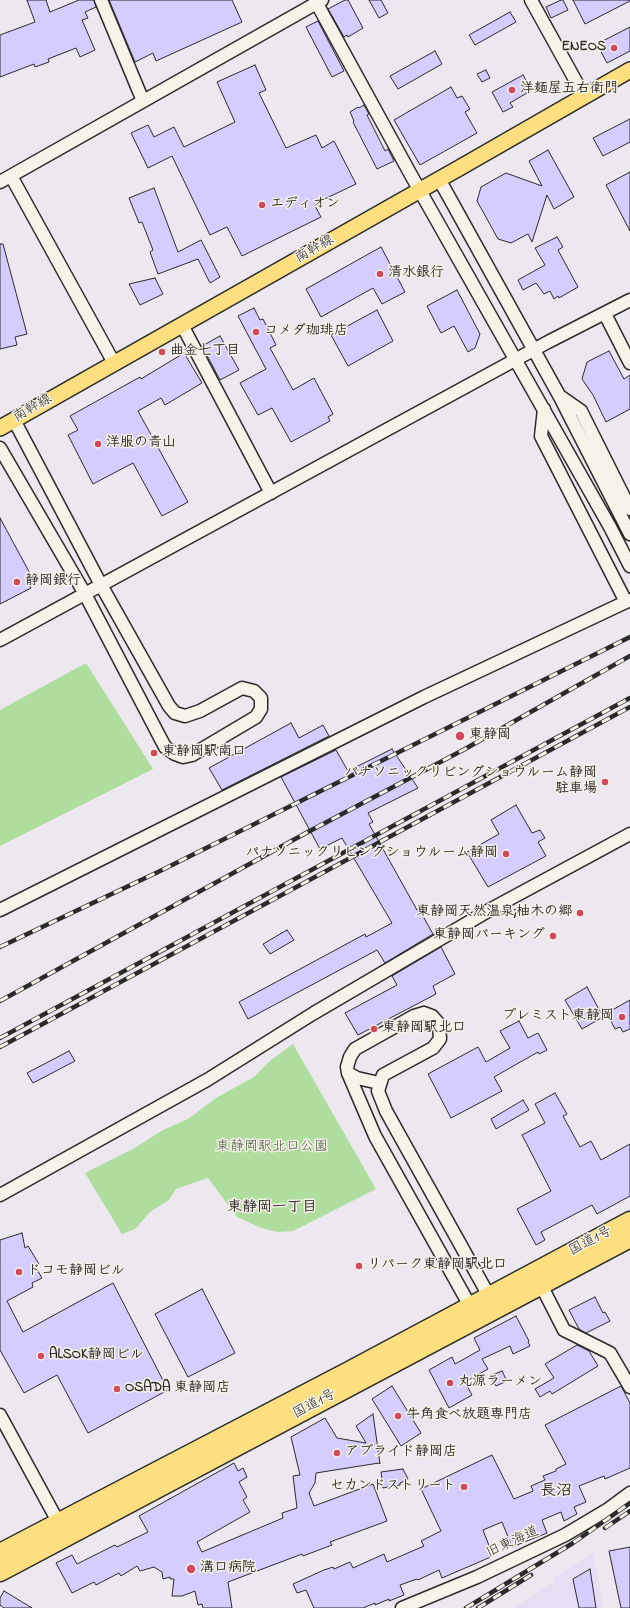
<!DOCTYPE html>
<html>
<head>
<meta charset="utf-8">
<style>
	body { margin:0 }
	canvas { display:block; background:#ede7ef }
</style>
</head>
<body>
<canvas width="630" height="1608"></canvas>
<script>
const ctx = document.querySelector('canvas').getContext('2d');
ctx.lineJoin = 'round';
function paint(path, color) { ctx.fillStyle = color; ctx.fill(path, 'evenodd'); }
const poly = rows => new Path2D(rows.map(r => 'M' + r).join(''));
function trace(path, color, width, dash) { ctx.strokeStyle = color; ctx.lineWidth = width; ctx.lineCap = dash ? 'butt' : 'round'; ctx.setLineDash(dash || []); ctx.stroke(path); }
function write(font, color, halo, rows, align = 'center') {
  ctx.font = font + ' "Indie Flower","Klee One",sans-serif'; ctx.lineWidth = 3; ctx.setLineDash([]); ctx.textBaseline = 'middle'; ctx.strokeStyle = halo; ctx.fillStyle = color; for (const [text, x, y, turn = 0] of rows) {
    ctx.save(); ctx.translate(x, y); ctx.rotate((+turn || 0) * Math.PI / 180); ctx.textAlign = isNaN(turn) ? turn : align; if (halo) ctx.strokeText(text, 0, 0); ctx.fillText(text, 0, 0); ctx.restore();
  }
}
paint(poly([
	[593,1553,604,1608,513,1608,554,1582,555,1577]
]), '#e6dff4');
paint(poly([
	[86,663,153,769,0,846,0,710],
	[293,1044,376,1189,293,1231,278,1232,261,1228,237,1217,208,1178,176,1189,169,1200,150,1212,135,1229,122,1234,85,1173,133,1149,163,1130,188,1119,216,1098,254,1077,271,1060]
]), '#aedd9d');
const building = poly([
	[27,0,46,0,50,12,79,0,94,0,96,7,85,12,88,18,82,20,95,50,80,57,76,48,48,59,49,62,35,67,34,64,0,77,0,35,35,22,27,0],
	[109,0,232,0,242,22,156,61,153,53,135,62,109,0],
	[345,0,348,0,363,28,348,37,347,35,344,37,328,9,345,0],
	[369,0,381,0,388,13,379,18,369,0],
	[561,0,563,0,568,10,551,18,546,7,561,0],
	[573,0,630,0,630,1,585,24,573,0],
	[510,12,516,22,475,45,469,35,510,12],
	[318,21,344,71,332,77,306,27,318,21],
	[630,27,630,51,607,63,597,44,630,27],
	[435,51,442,64,398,89,390,76,435,51],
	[255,65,266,90,259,93,286,148,316,135,322,148,334,141,356,184,314,204,321,217,242,256,227,227,210,235,172,156,148,168,131,133,148,125,154,137,174,127,184,147,235,122,217,82,255,65],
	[486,70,490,78,482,82,477,74,486,70],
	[523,75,532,90,510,103,513,107,503,112,492,92,523,75],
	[451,87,457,98,462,96,470,109,465,112,477,133,420,165,394,120,451,87],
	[364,105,369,114,367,115,385,151,388,149,394,161,377,169,353,122,354,121,350,112,358,107,359,108,364,105],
	[630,119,630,142,603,156,593,138,630,119],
	[548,150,574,197,554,209,547,195,532,242,528,234,511,243,498,239,477,201,481,187,506,173,542,186,529,161,548,150],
	[630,172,630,231,606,185,630,172],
	[154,188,178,252,201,240,220,277,210,283,198,259,158,274,150,252,153,250,142,222,139,223,129,198,154,188],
	[557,237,563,247,558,250,578,287,559,298,558,296,554,299,550,291,544,294,536,283,523,290,518,280,545,265,535,248,557,237],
	[0,244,3,244,27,334,15,337,17,345,0,349,0,244],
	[381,247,405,292,382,304,373,288,321,317,306,289,381,247],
	[155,278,163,294,140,305,129,284,155,278],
	[457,290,480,334,475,348,468,352,454,326,441,333,427,306,457,290],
	[254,308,260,320,263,319,276,345,270,348,293,390,314,378,333,414,328,417,330,421,291,442,272,408,258,415,240,383,266,369,238,316,254,308],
	[377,310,393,341,348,366,331,335,377,310],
	[220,336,239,370,220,380,202,346,220,336],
	[609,351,624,379,630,375,630,409,606,422,593,395,582,379,587,362,609,351],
	[184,353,202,383,165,405,161,398,138,411,188,502,162,516,133,463,93,484,68,435,78,430,70,416,140,377,141,379,184,353],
	[0,518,33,579,27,582,31,588,0,604,0,518],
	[291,723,299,738,323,725,329,736,222,790,209,768,291,723],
	[392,749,418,788,368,813,373,822,369,824,417,910,419,909,433,934,385,963,377,950,248,1019,239,1002,365,934,366,937,392,923,342,838,320,849,281,777,336,750,348,771,392,749],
	[516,805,532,833,540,830,545,838,538,842,546,856,488,887,467,852,499,834,491,820,516,805],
	[287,930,294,940,270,954,263,944,287,930],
	[441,947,455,974,433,986,436,994,358,1035,345,1013,397,985,392,976,441,947],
	[587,987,603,1017,582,1029,565,1000,587,987],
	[630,1000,630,1029,623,1032,620,1027,615,1029,607,1013,630,1000],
	[519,1021,528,1038,538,1033,547,1050,539,1054,538,1052,494,1077,502,1091,451,1118,428,1074,478,1047,486,1062,510,1048,500,1031,519,1021],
	[69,1051,75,1061,33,1083,27,1073,69,1051],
	[555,1093,567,1114,563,1116,580,1147,591,1141,601,1160,630,1144,630,1196,597,1214,592,1205,541,1232,545,1240,536,1245,517,1209,551,1191,522,1135,545,1123,535,1104,555,1093],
	[523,1100,529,1110,496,1129,491,1119,523,1100],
	[22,1233,25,1248,28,1246,39,1264,35,1266,42,1278,32,1283,33,1287,7,1301,23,1332,113,1283,168,1390,88,1433,57,1375,24,1393,0,1350,0,1240,22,1233],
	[202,1289,235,1353,188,1377,155,1314,202,1289],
	[595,1297,603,1313,605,1312,610,1321,586,1333,579,1329,569,1310,595,1297],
	[516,1316,529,1341,528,1342,530,1346,513,1354,510,1346,482,1359,488,1369,465,1382,472,1395,449,1408,429,1370,452,1357,455,1364,480,1350,474,1338,516,1316],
	[577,1345,589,1351,598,1366,552,1394,550,1391,540,1397,535,1389,554,1378,545,1364,577,1345],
	[502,1371,507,1381,496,1386,490,1376,502,1371],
	[392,1386,421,1433,401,1446,372,1399,392,1386],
	[621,1386,630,1403,630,1468,605,1479,604,1476,579,1486,586,1502,574,1507,577,1514,564,1521,561,1512,542,1520,547,1533,512,1547,502,1522,483,1530,493,1556,442,1578,439,1570,418,1580,417,1579,400,1585,404,1595,389,1601,389,1599,375,1605,375,1603,363,1608,314,1608,306,1590,297,1593,293,1584,324,1570,333,1567,334,1569,350,1562,353,1568,384,1554,387,1562,424,1546,421,1541,441,1531,421,1489,492,1455,514,1499,533,1491,531,1486,545,1480,543,1476,556,1471,556,1469,566,1464,545,1425,621,1386],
	[373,1414,380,1464,379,1463,316,1473,315,1483,309,1493,314,1506,373,1484,387,1521,330,1542,332,1545,303,1556,302,1554,228,1582,232,1608,203,1608,202,1604,198,1605,195,1591,182,1596,172,1596,174,1579,170,1579,170,1577,163,1579,162,1572,154,1567,140,1571,137,1566,121,1576,119,1573,96,1585,94,1582,72,1593,56,1563,72,1555,77,1564,115,1545,117,1547,148,1532,139,1516,234,1463,238,1471,243,1468,247,1477,239,1482,247,1497,243,1500,250,1512,197,1542,202,1552,283,1518,282,1513,297,1508,293,1476,300,1475,291,1437,325,1418,337,1438,366,1443,356,1426,373,1414],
	[403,1469,408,1479,400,1483,400,1485,383,1488,381,1472,403,1469],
	[630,1547,630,1608,621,1608,609,1551,630,1547],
	[590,1569,596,1608,579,1608,573,1579,590,1569],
	[4,1591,32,1608,4,1608,0,1605,0,1598,4,1591]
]);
paint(building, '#d5ccff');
trace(building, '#2b2b2b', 1);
const minor = poly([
	[101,0,143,101],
	[315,0,411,175,610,527,630,566],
	[531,0,584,96],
	[11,176,114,363],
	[439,179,560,397,630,534],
	[0,182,322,0],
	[605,314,630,363],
	[182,325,271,493],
	[561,397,581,411,630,509],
	[544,409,541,436,626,602],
	[0,448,85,594,165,747,175,754,183,757,192,755,256,717,261,709,261,698,254,691,242,688,200,711,185,716,175,713,169,706,101,585,14,420],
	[0,640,548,342,630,300],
	[0,910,424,697,630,600],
	[424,1013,432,1016,439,1024,440,1039,433,1048,383,1075,378,1091,386,1111,489,1296,486,1314,470,1306,375,1136,348,1073,347,1067,350,1057,355,1049,414,1016,424,1013],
	[348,1073,357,1078,379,1083],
	[0,1195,207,1080,314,1013,493,908,630,834],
	[541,1285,564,1330,610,1353,630,1387],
	[0,1415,62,1529],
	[402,1608,477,1577,565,1535,607,1510,630,1493]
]);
const major = poly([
	[0,428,461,167,630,70]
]);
const highway = poly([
	[0,1553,349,1371,630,1221],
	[0,1572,630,1238]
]);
trace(minor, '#2b2b2b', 15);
trace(major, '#2b2b2b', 18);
trace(highway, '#2b2b2b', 21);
trace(minor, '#f7f3e8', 12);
trace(major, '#fedf80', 15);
trace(highway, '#fedf80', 18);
const rail = poly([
	[0,947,158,872,630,637],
	[0,1001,306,833,465,749,630,656],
	[0,1038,630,698],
	[0,1047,630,707],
	[605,1528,630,1511],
	[466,1608,573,1543,630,1503],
	[478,1608,531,1575]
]);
trace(rail, '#2b2b2b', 4.5);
trace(rail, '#f7f3e8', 3, [9]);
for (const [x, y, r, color] of [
	[614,48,4,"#d1495b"],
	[512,90,4,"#d1495b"],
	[262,205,4,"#d1495b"],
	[380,274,4,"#d1495b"],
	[256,332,4,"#d1495b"],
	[162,352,4,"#d1495b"],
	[98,444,4,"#d1495b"],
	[17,582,4,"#d1495b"],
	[460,736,5,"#d1495b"],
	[154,753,4,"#d1495b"],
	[605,782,4,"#d1495b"],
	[506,854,4,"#d1495b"],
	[580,913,4,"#d1495b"],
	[553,936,4,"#d1495b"],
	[622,1017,4,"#d1495b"],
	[374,1029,4,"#d1495b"],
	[359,1266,4,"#d1495b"],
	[19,1272,4,"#d1495b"],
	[41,1356,4,"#d1495b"],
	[450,1383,4,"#d1495b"],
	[117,1389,4,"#d1495b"],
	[398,1416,4,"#d1495b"],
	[337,1453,4,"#d1495b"],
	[464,1487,4,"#d1495b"],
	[191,1569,5,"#d1495b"]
]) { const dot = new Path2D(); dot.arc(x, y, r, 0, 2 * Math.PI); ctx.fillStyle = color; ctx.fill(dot); trace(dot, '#f7f3e8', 1.5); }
write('bold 14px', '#2b2b2b', '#f7f3e8', [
	["ENEOS",606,48,"right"],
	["洋麺屋五右衛門",520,90],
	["エディオン",270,205],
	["清水銀行",388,274],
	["コメダ珈琲店",264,332],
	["曲金七丁目",170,352],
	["洋服の青山",106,444],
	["静岡銀行",25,582],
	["東静岡",469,736],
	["東静岡駅南口",162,753],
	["パナソニックリビングショウルーム静岡",597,774,"right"],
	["駐車場",597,790,"right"],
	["パナソニックリビングショウルーム静岡",498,854,"right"],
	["東静岡天然温泉;柚木の郷",572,913,"right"],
	["東静岡パーキング",545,936,"right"],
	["プレミスト東静岡",614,1017,"right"],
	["東静岡駅北口",382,1029],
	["リパーク東静岡駅北口",367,1266],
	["ドコモ静岡ビル",27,1272],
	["ALSOK静岡ビル",49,1356],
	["丸源ラーメン",458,1383],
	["OSADA 東静岡店",125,1389],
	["牛角食べ放題専門店",406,1416],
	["アプライド静岡店",345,1453],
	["セカンドストリート",456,1487,"right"],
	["溝口病院",200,1569]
], 'left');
write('14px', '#2b2b2b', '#f7f3e8', [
	["南幹線",315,250,-30],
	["南幹線",33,409,-30],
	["国道1号",591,1242,-28],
	["国道1号",315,1405,-28],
	["旧東海道",513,1543,-25]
]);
write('14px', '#4c5848', '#f7f3e8', [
	["東静岡駅北口公園",272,1148]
]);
write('bold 15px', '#2b2b2b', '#f7f3e8', [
	["東静岡一丁目",272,1209]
]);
write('bold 16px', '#2b2b2b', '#f7f3e8', [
	["長沼",556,1492]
]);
</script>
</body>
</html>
